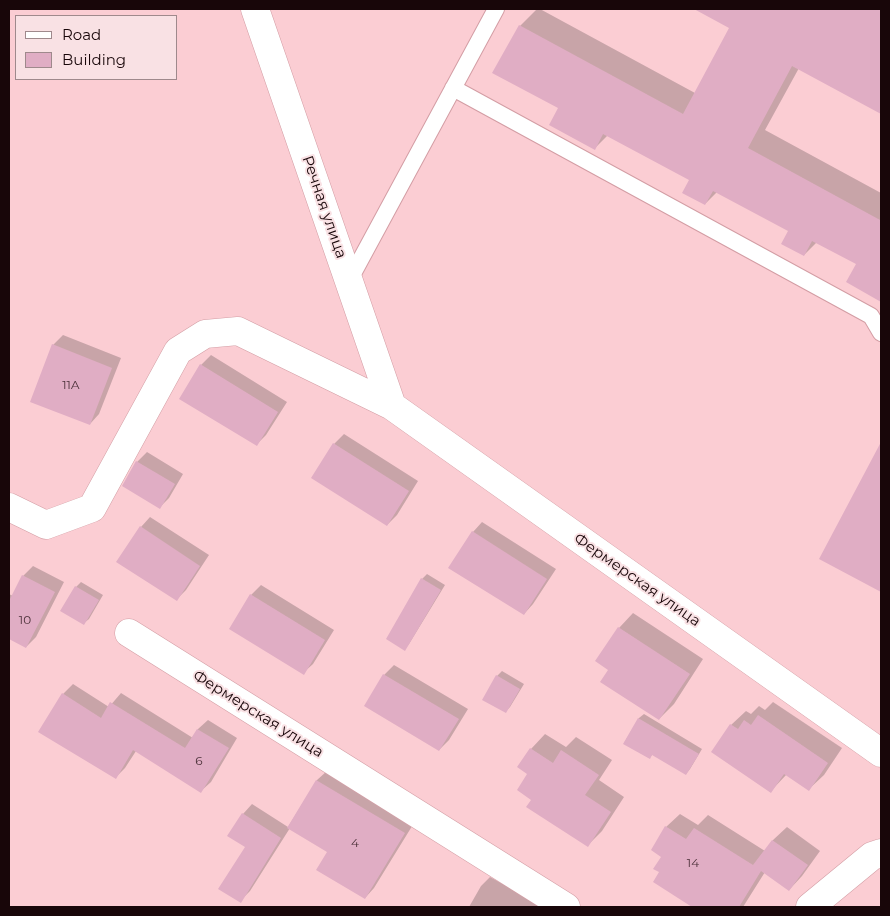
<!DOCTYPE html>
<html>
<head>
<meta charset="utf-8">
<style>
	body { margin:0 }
	#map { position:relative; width:890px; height:916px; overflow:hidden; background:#fbcdd3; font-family:Montserrat,sans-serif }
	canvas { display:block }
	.frame { position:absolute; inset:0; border:10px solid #180609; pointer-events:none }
	.legend { position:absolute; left:15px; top:15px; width:162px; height:65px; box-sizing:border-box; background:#f9e1e4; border:1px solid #9f898c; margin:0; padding:6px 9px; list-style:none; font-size:15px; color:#180609 }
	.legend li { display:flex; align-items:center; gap:10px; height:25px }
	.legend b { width:25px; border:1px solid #9f898c }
</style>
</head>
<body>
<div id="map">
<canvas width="890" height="916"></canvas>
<div class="frame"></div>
<ul class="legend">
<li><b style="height:6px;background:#fff"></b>Road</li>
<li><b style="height:14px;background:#e0adc4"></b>Building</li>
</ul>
</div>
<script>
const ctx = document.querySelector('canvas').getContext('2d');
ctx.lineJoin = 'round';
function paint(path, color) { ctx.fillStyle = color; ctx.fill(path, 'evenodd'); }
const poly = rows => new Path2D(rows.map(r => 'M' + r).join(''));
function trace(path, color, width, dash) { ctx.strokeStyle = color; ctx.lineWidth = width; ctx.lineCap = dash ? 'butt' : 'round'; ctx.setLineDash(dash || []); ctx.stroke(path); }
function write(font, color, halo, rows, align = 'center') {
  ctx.font = font + ' Montserrat,sans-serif'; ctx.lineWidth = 4; ctx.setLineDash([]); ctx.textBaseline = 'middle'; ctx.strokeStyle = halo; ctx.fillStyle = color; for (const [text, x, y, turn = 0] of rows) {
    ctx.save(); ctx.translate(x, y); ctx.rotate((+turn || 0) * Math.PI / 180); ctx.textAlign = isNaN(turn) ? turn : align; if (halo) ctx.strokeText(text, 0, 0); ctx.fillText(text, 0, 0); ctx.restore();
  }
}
paint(poly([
	[537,9,540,9,695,93,731,27,697,9,881,9,881,113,799,68,765,130,881,193,881,300,848,282,858,263,817,242,804,255,790,231,717,192,705,204,691,180,608,135,595,148,559,108,520,26],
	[63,335,121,358,99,414,90,424,53,345],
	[211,355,287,402,266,435,256,445,201,365],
	[344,434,418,481,397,515,387,525,334,444],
	[881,445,881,591,821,559],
	[147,452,183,474,169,498,159,508,137,462],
	[150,517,209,555,186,590,176,600,141,527],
	[482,522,556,569,533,604,524,614,473,532],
	[33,566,64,582,36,637,26,647,9,637,9,594,13,596,23,576],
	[427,574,445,585,409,644,405,649,387,639,422,579],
	[81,582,103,595,89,619,84,623,62,611,76,587],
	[261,585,334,630,313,664,303,673,251,595],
	[633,613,703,659,674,704,659,719,610,669,619,628],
	[394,665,468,709,449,740,439,750,384,675],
	[502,671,524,684,510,707,505,712,497,676],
	[73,684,109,707,121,693,193,738,198,729,208,720,237,738,211,782,201,791,136,751,125,768,115,778,63,694],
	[773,702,842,748,824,775,809,789,787,774,770,792,731,725,746,711,751,714,759,706,765,710],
	[644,714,702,749,690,769,686,774,653,754,649,758,624,743,639,718],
	[545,734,566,747,576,737,612,760,599,780,624,797,602,831,588,845,533,799,529,773,519,767,531,749],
	[327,771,414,823,374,888,365,898,328,852,290,828,250,891,240,901,246,846,243,814,252,804,288,827,317,780],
	[680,814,698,825,708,815,765,851,773,840,787,827,820,851,802,876,789,890,765,872,743,907,695,907,655,882,661,872,666,827],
	[490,877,540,904,538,907,469,907,481,886]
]), '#0003');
paint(poly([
	[694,9,881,9,881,114,792,66,748,148,880,220,881,217,881,302,846,282,856,264,812,241,804,256,781,244,788,231,713,191,705,205,682,193,689,180,603,134,595,150,549,125,558,108,492,73,519,25,683,114,729,28],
	[52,344,112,368,90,425,30,402],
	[200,364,278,412,257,446,179,399],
	[881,442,881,592,819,559],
	[333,443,409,491,387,526,311,478],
	[136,461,175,484,160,509,122,486],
	[140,526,200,566,177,601,116,562],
	[472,531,547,579,524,615,448,568],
	[22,575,55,592,26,648,9,639,9,601],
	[421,578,441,590,405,651,386,639],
	[75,586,99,600,84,625,60,611],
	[250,594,325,640,304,675,229,629],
	[618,627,690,674,659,720,600,682,608,670,595,661],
	[383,674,459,719,439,751,364,706],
	[496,675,520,689,506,713,482,700],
	[62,693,101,718,110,702,185,748,197,729,229,748,201,793,133,750,116,779,38,732],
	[758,715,828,763,809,791,784,774,771,793,711,752,730,724,738,729,744,720,751,725],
	[638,718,699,754,686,775,652,755,650,759,623,744],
	[530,748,553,763,561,750,599,775,585,795,611,812,588,847,526,807,531,800,517,790,527,774,517,767],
	[316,780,405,833,365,899,316,870,327,852,287,828],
	[242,813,281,838,241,903,218,889,245,847,227,836],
	[665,826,686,839,694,828,753,865,772,840,808,865,789,891,761,871,739,907,692,907,653,882,659,872,653,869,661,857,651,850]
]), '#e0adc4');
const service = poly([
	[453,88,871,316,881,333],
	[349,281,496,9]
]);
const minor = poly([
	[255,9,392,406],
	[9,507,46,525,92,508,178,351,205,334,238,331,392,406,881,753],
	[129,633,566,907]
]);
const tertiary = poly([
	[810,907,872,856,881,853]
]);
trace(service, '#d39da4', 18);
trace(minor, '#d39da4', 29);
trace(tertiary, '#d39da4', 29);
trace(service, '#fff', 16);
trace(minor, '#fff', 28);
trace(tertiary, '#fff', 28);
write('12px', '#4a3038', null, [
	["11А",71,385],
	["10",25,620],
	["6",199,761],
	["4",355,843],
	["14",693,863]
]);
write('15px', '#180609', '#f9e1e4', [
	["Речная улица",324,207,71],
	["Фермерская улица",637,580,35],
	["Фермерская улица",258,714,32]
]);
</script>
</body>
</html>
